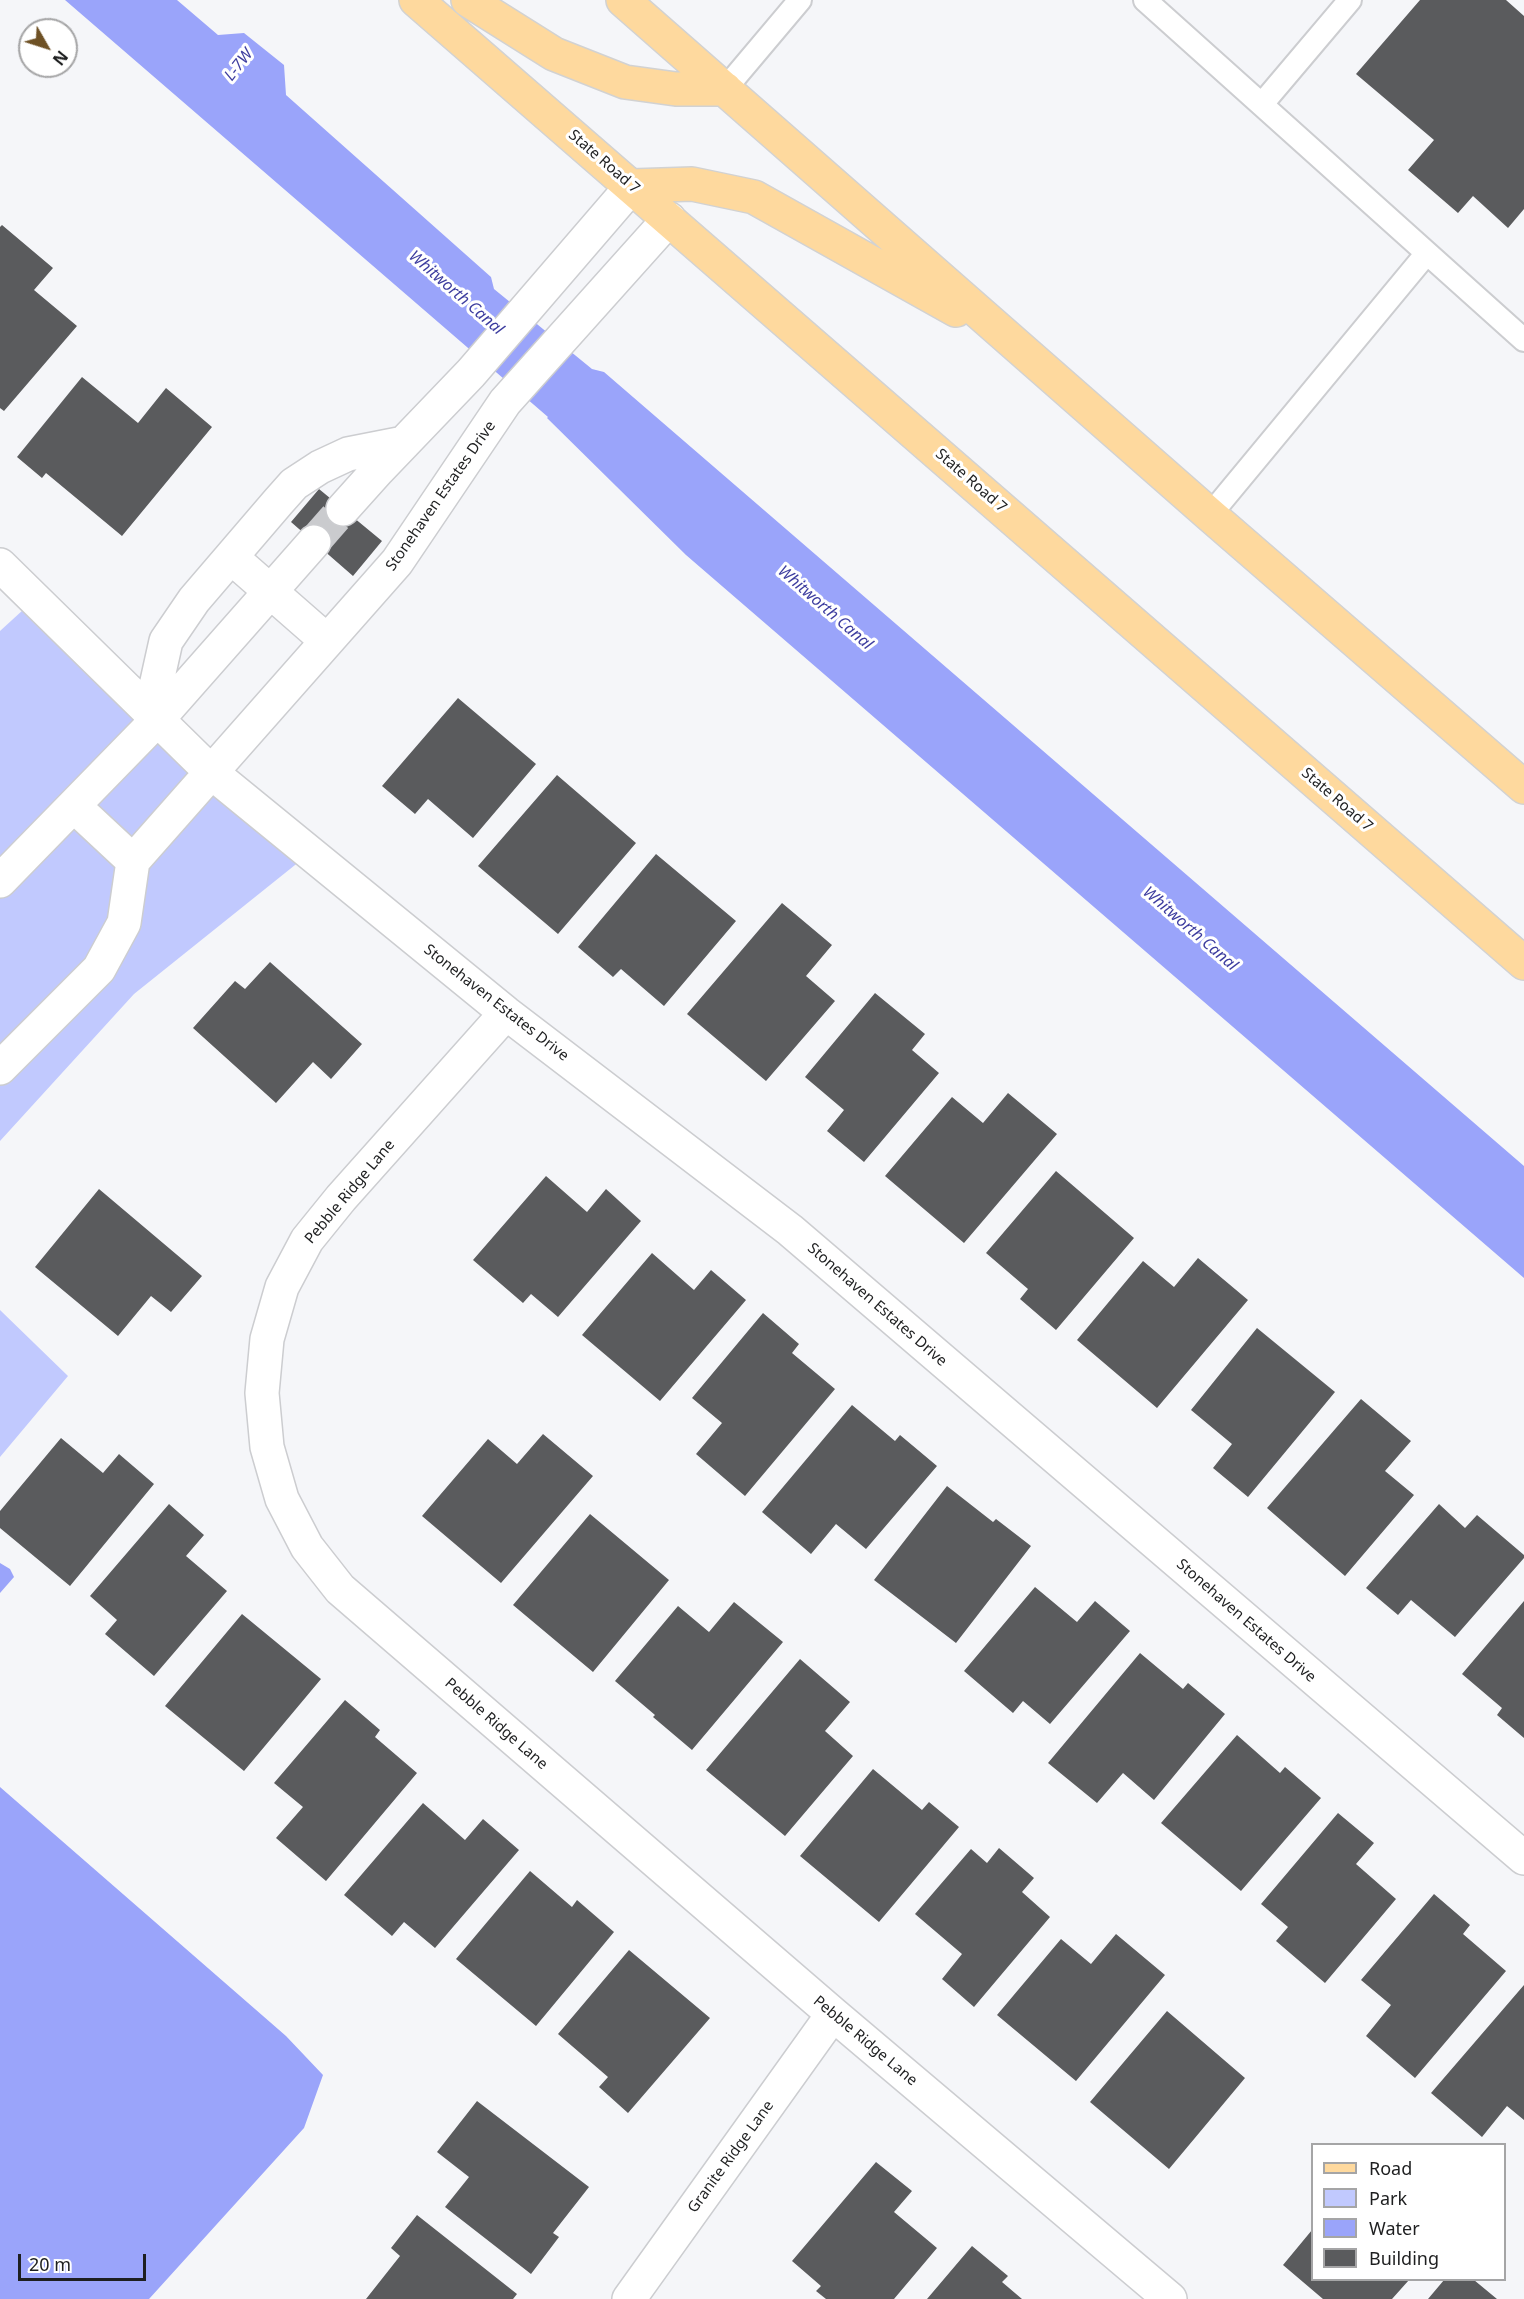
<!DOCTYPE html>
<html>
<head>
<meta charset="utf-8">
<style>
	body { margin:0 }
	#map { position:relative; width:1524px; height:2299px; overflow:hidden; background:#f5f6f9; font-family:"Noto Sans",sans-serif }
	canvas { display:block }
	.legend { position:absolute; left:1311px; top:2143px; width:195px; height:138px; box-sizing:border-box; background:#fff; border:2px solid #a5a5a6; margin:0; padding:8px 10px; list-style:none; font-size:18px; color:#1e1f20 }
	.legend li { display:flex; align-items:center; gap:12px; height:30px }
	.legend b { width:30px; border:2px solid #a5a5a6 }
	.north { position:absolute; left:18px; top:18px; width:60px; height:60px; box-sizing:border-box; background:#fff; border:2px solid #a5a5a6; border-radius:50%; rotate:129deg; font-size:16px; font-weight:700; line-height:24px; text-align:center; color:#1e1f20 }
	.north::after { content:''; display:block; margin:auto; width:21px; height:27px; background:#6e5125; clip-path:polygon(50% 0,100% 100%,50% 72%,0 100%) }
	.scale { position:absolute; left:18px; top:2254px; width:128px; height:27px; box-sizing:border-box; border:3px solid #1e1f20; border-top:0; padding-left:8px; font-size:18px; line-height:21px; white-space:nowrap; color:#1e1f20; -webkit-text-stroke:4px #fff; paint-order:stroke }
</style>
</head>
<body>
<div id="map">
<canvas width="1524" height="2299"></canvas>
<ul class="legend">
<li><b style="height:8px;background:#fed99e"></b>Road</li>
<li><b style="height:16px;background:#c1c9fe"></b>Park</li>
<li><b style="height:16px;background:#9aa4fa"></b>Water</li>
<li><b style="height:16px;background:#5a5b5d"></b>Building</li>
</ul>
<div class="north">N</div>
<div class="scale">20 m</div>
</div>
<script>
const ctx = document.querySelector('canvas').getContext('2d');
ctx.lineJoin = 'round';
function paint(path, color) { ctx.fillStyle = color; ctx.fill(path, 'evenodd'); }
const poly = rows => new Path2D(rows.map(r => 'M' + r).join(''));
function trace(path, color, width, dash) { ctx.strokeStyle = color; ctx.lineWidth = width; ctx.lineCap = dash ? 'butt' : 'round'; ctx.setLineDash(dash || []); ctx.stroke(path); }
function write(font, color, halo, rows, align = 'center') {
  ctx.font = font + ' "Noto Sans",sans-serif'; ctx.lineWidth = 6; ctx.setLineDash([]); ctx.textBaseline = 'middle'; ctx.strokeStyle = halo; ctx.fillStyle = color; for (const [text, x, y, turn = 0] of rows) {
    ctx.save(); ctx.translate(x, y); ctx.rotate((+turn || 0) * Math.PI / 180); ctx.textAlign = isNaN(turn) ? turn : align; if (halo) ctx.strokeText(text, 0, 0); ctx.fillText(text, 0, 0); ctx.restore();
  }
}
paint(poly([
	[35,599,310,853,134,994,0,1141,0,631],
	[0,1310,68,1376,0,1457]
]), '#c1c9fe');
paint(poly([
	[65,0,177,0,218,35,244,33,284,65,286,95,491,277,494,289,592,369,604,372,1524,1166,1524,1278,686,555,547,418,548,417],
	[0,1563,10,1569,14,1577,0,1593],
	[0,1787,286,2036,323,2075,304,2128,149,2299,0,2299]
]), '#9aa4fa');
paint(poly([
	[1420,0,1506,0,1524,16,1524,209,1508,228,1473,196,1458,213,1408,170,1434,140,1356,74],
	[2,225,53,268,34,290,77,326,4,411,0,408,0,227],
	[82,377,138,423,166,388,212,427,122,536,46,473,42,478,17,457],
	[319,489,382,541,353,576,291,522],
	[458,698,536,764,473,838,428,799,415,814,382,786],
	[557,775,636,843,558,934,478,866],
	[656,854,736,921,664,1006,621,969,613,977,578,947],
	[782,903,832,945,806,976,835,1001,766,1081,687,1014],
	[270,962,362,1044,331,1079,313,1062,276,1103,193,1028,235,981,245,989],
	[875,993,925,1034,912,1050,939,1073,864,1162,827,1131,844,1110,805,1077],
	[1008,1093,1057,1134,964,1243,885,1176,952,1097,983,1123],
	[1056,1171,1134,1238,1056,1330,1020,1299,1028,1289,986,1253],
	[546,1176,587,1212,606,1189,641,1221,558,1317,531,1294,523,1303,473,1260],
	[99,1189,202,1276,171,1312,151,1296,118,1336,35,1267],
	[652,1253,694,1290,711,1270,746,1300,660,1401,582,1335],
	[1198,1258,1248,1300,1157,1408,1077,1340,1143,1261,1174,1287],
	[763,1313,799,1344,792,1353,835,1389,745,1496,696,1454,722,1423,692,1398],
	[1257,1328,1335,1392,1248,1497,1213,1468,1232,1444,1191,1410],
	[1361,1399,1411,1441,1385,1471,1414,1495,1345,1576,1267,1508],
	[852,1405,895,1441,900,1435,937,1466,866,1549,836,1524,811,1554,762,1512],
	[543,1434,593,1476,501,1583,422,1516,488,1439,517,1464],
	[61,1438,103,1473,119,1454,154,1484,70,1586,0,1528,0,1511],
	[947,1486,993,1522,996,1519,1031,1546,956,1643,874,1580],
	[169,1504,204,1535,186,1556,227,1591,154,1676,105,1634,117,1620,90,1596],
	[1439,1504,1465,1528,1477,1515,1524,1555,1524,1558,1455,1637,1411,1600,1398,1615,1366,1588],
	[590,1514,669,1580,593,1672,513,1605],
	[1035,1587,1077,1622,1095,1601,1130,1631,1050,1724,1023,1701,1013,1713,964,1671],
	[1524,1601,1524,1738,1497,1715,1502,1708,1462,1674],
	[734,1602,783,1642,692,1750,653,1717,655,1715,615,1681,678,1606,709,1632],
	[242,1614,321,1679,244,1771,165,1706],
	[1140,1653,1183,1689,1188,1683,1225,1714,1154,1800,1123,1773,1097,1803,1048,1763],
	[800,1659,850,1702,825,1731,853,1756,785,1836,706,1770],
	[345,1700,380,1730,375,1737,417,1773,326,1881,276,1838,303,1807,274,1783],
	[1237,1735,1280,1773,1285,1767,1321,1798,1241,1891,1161,1823],
	[873,1769,922,1810,929,1802,959,1827,879,1922,800,1856],
	[423,1803,465,1840,483,1819,519,1850,435,1948,404,1922,392,1936,344,1895],
	[1338,1813,1374,1843,1356,1864,1396,1899,1325,1983,1276,1941,1288,1927,1261,1904],
	[999,1848,1034,1878,1022,1892,1050,1917,974,2007,942,1979,962,1954,915,1914,971,1849,987,1863],
	[530,1871,572,1907,577,1900,614,1932,536,2026,456,1959],
	[1434,1894,1470,1925,1463,1934,1506,1971,1415,2078,1366,2036,1391,2005,1361,1980],
	[1116,1934,1165,1975,1076,2081,997,2015,1061,1939,1091,1964],
	[629,1950,710,2018,628,2113,599,2087,608,2077,558,2034],
	[1524,1985,1524,2120,1507,2106,1482,2137,1431,2093],
	[1167,2011,1245,2078,1169,2169,1090,2102],
	[477,2101,589,2187,553,2233,559,2237,531,2274,445,2207,469,2177,437,2152],
	[876,2162,912,2191,894,2212,937,2248,894,2299,826,2299,816,2291,821,2286,792,2261],
	[417,2215,517,2294,513,2299,366,2299,400,2256,391,2248],
	[1312,2230,1312,2280,1409,2280,1392,2299,1323,2299,1283,2265],
	[972,2246,1008,2276,1002,2282,1022,2299,927,2299],
	[1444,2280,1474,2280,1497,2299,1428,2299]
]), '#5a5b5d');
trace(poly([
	[314,542,343,509]
]), '#cacbce', 33, [33, 16]);
const lane = poly([
	[1145,0,1524,340],
	[725,89,800,0],
	[1262,104,1350,0],
	[1210,515,1427,253]
]);
const street = poly([
	[343,509,378,470,471,373,632,186],
	[231,557,327,641],
	[0,565,212,773,506,1013,790,1230,1524,1858],
	[157,720,156,686,166,641,194,600,278,502,294,484,320,467,348,454,404,443],
	[74,806,133,861],
	[0,881,157,720,314,542],
	[506,1013,341,1198,307,1240,282,1287,267,1339,262,1393,267,1447,282,1499,307,1547,340,1589,833,2014,1170,2299],
	[0,1068,99,969,124,923,133,861,397,562,505,402,669,219],
	[629,2299,833,2014]
]);
const primary = poly([
	[416,0,1524,963],
	[468,0,554,54,625,82,676,89,725,89],
	[623,0,1210,515,1524,787],
	[632,186,692,184,754,197,956,310]
]);
trace(lane, '#cccdd0', 26);
trace(street, '#cccdd0', 36);
trace(primary, '#d2d2d2', 36);
trace(lane, '#fff', 22);
trace(street, '#fff', 33);
trace(primary, '#fed99e', 33);
write('15px', '#1e1f20', '#fff', [
	["State Road 7",604,162,41],
	["State Road 7",971,481,41],
	["Stonehaven Estates Drive",441,496,-55],
	["State Road 7",1337,800,41],
	["Stonehaven Estates Drive",496,1003,38],
	["Pebble Ridge Lane",350,1192,-50],
	["Stonehaven Estates Drive",877,1305,41],
	["Stonehaven Estates Drive",1246,1621,41],
	["Pebble Ridge Lane",496,1724,41],
	["Pebble Ridge Lane",865,2041,40],
	["Granite Ridge Lane",731,2157,-54]
]);
write('italic 16px', '#3d3d9f', '#fff', [
	["L-7W",239,65,-52],
	["Whitworth Canal",456,293,41],
	["Whitworth Canal",825,608,41],
	["Whitworth Canal",1190,929,41]
]);
</script>
</body>
</html>
